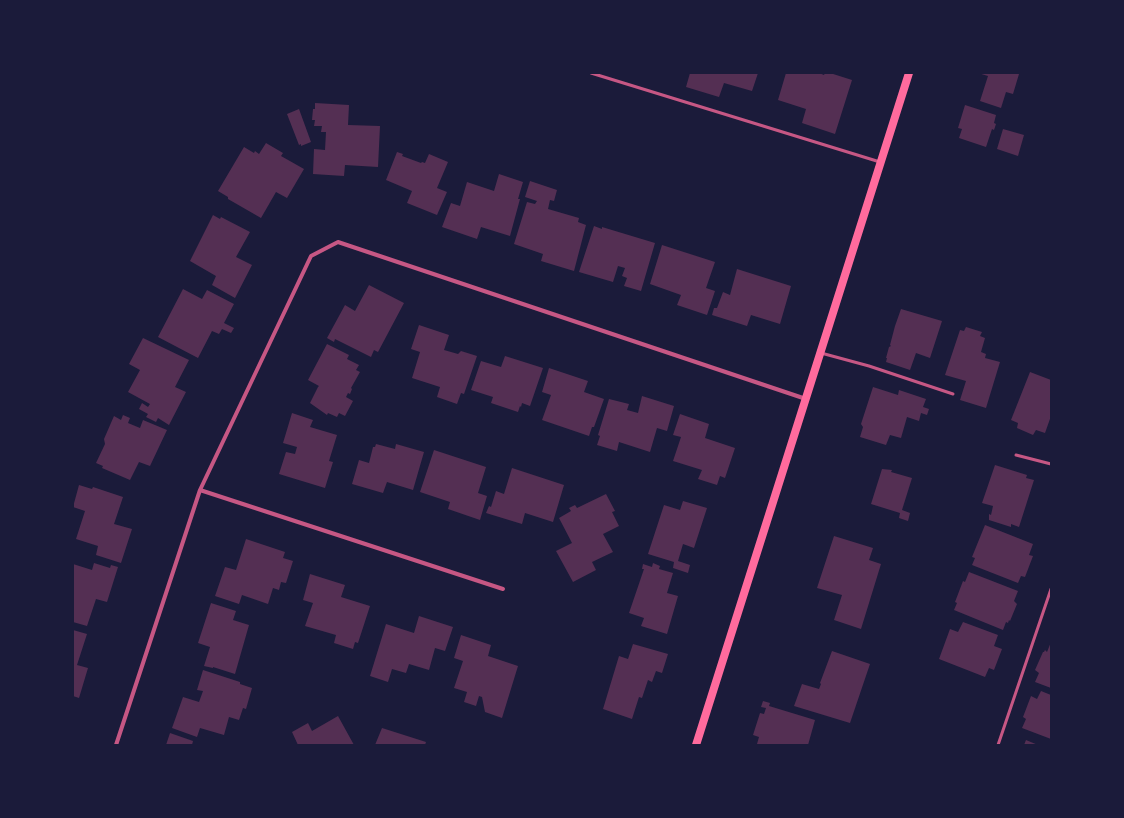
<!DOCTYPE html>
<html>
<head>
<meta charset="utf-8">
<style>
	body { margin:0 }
	#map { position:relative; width:1124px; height:818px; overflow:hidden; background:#1b1b3a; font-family:Quicksand,sans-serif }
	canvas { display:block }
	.frame { position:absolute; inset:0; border:74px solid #1b1b3a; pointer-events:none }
</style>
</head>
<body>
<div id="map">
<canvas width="1124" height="818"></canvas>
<div class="frame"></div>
</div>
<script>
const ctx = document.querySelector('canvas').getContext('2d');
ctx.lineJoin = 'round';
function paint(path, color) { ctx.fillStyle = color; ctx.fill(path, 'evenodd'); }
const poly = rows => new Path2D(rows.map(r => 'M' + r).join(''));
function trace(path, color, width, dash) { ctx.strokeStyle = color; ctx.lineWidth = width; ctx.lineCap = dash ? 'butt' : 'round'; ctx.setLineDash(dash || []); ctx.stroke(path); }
paint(poly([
	[690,73,758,73,752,91,724,83,719,97,686,87],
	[786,73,819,73,824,75,825,73,830,73,852,80,835,134,802,123,806,109,778,100],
	[978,73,1019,74,1013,94,1006,92,1001,108,980,101,988,76],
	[315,103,349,105,348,125,380,126,378,167,345,165,344,176,313,174,314,149,325,150,326,132,321,132,322,126,314,126,315,120,312,120,313,109,315,109],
	[965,105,996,115,994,123,996,124,994,130,992,129,986,147,959,138,962,129,958,128],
	[299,109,311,142,301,146,301,144,299,145,287,114],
	[1003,129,1024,135,1018,156,997,149],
	[266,143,283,153,281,156,304,169,287,198,276,192,261,218,228,199,228,197,218,191,244,147,254,153,255,151,259,154],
	[397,152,403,154,402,156,421,163,422,162,425,163,429,154,448,162,437,188,447,192,437,215,407,203,412,191,386,180],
	[499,174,523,182,518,199,520,199,510,236,481,227,477,239,442,227,451,203,460,206,467,182,494,191],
	[530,181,557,190,554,201,550,200,548,209,579,218,578,222,586,225,574,271,541,261,543,254,514,244,527,202,535,204,537,201,525,197],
	[213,215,220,219,221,217,250,232,236,257,252,265,235,298,212,285,216,276,190,261],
	[594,226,602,229,602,227,655,243,641,291,624,286,627,278,622,276,625,268,618,266,613,282,579,272],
	[662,245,715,262,706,288,715,291,707,315,677,305,681,295,650,284],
	[737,269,791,286,780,324,751,315,747,326,712,315,714,308,717,308,723,292,730,295],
	[369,285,404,303,378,352,374,350,371,357,335,339,334,342,327,338,345,305,355,311],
	[183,289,202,299,207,290,234,304,224,323,234,328,231,333,222,329,219,334,212,331,198,358,158,337],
	[901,309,942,321,930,358,916,353,910,370,886,362,887,358,886,358,889,347,891,346,890,345,895,326],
	[419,325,449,335,444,350,458,354,461,351,477,356,464,394,461,393,457,404,437,397,440,387,412,378,420,352,411,349],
	[966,327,982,332,980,336,985,338,981,352,986,354,985,358,1000,362,986,408,960,400,966,381,945,375,960,330,964,331],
	[143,338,189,360,175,387,186,392,169,425,158,418,156,422,146,417,148,414,139,409,142,403,148,407,150,404,128,392,140,370,129,364],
	[327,344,349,355,347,359,359,365,356,370,360,372,351,388,352,389,350,394,348,393,346,397,353,401,345,416,339,413,337,417,328,413,327,415,310,403,318,387,319,386,308,380],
	[505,356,543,368,530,406,522,403,521,407,520,406,518,412,491,403,493,397,471,390,481,361,501,367],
	[549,368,588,381,584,392,604,399,594,427,592,427,589,436,542,420,551,395,542,392],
	[1030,372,1051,380,1051,416,1045,433,1036,430,1033,435,1017,428,1018,423,1011,420],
	[873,387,898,395,899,390,926,399,923,407,929,409,927,415,921,413,919,421,907,417,901,438,890,435,886,445,860,437,863,427,861,424],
	[642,396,674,406,667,431,657,428,650,452,619,442,617,451,597,445,600,436,598,435,609,399,629,404,627,410,638,413],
	[292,413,313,420,310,427,337,435,329,461,333,462,325,488,279,474,286,452,295,454,297,447,283,443],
	[680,414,709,424,705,438,735,448,725,478,720,476,717,485,698,479,702,470,673,461,681,437,673,435],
	[123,415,130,418,128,423,140,428,143,420,167,430,150,466,139,462,130,480,102,468,103,466,96,463,105,444,104,439,114,416,121,420],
	[376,444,395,449,396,444,424,452,413,490,387,482,383,493,352,484,359,460,369,463,373,447,375,447],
	[434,450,486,467,478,493,487,496,480,520,448,509,450,502,420,492],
	[995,465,1027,475,1026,478,1034,480,1019,527,1011,524,1011,527,989,520,989,514,991,515,993,506,982,503],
	[512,468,564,485,553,522,525,513,522,524,486,513,489,506,491,507,496,491,504,494],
	[882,469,892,470,891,472,912,478,902,510,910,513,908,521,899,518,900,513,871,504],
	[79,485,92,489,93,487,123,497,114,524,132,529,121,563,96,555,98,546,76,539,85,511,73,507],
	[606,494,615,511,612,512,619,526,603,534,613,552,592,562,596,570,573,582,556,551,572,543,559,518,571,511,569,508,575,505,577,508],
	[683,501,707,508,694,548,683,544,678,561,690,565,688,573,673,568,674,562,648,554,664,505,680,510],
	[985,525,1033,544,1029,555,1033,556,1025,577,1021,576,1018,583,972,565,975,558,972,557],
	[834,536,873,548,869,560,881,564,861,629,834,620,842,595,817,588],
	[246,539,285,552,283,558,293,561,286,583,281,582,279,590,273,588,268,604,242,595,239,604,215,596,225,567,236,570],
	[94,563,110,568,111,565,118,567,107,602,96,599,87,626,73,622,73,564,92,570],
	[653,563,660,566,659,569,673,573,667,593,678,596,667,634,641,626,644,618,629,613,644,569,642,569,643,564,652,567],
	[969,572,1018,591,1014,601,1017,604,1010,621,1009,620,1008,623,1006,622,1003,630,954,610,957,603,955,602,963,581,965,582],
	[310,574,345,585,341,597,370,606,358,643,355,642,353,649,334,643,336,635,305,626,313,603,303,600],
	[211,603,236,611,233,620,249,625,235,674,213,667,213,668,204,666,210,647,198,643],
	[419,616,453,627,445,651,435,648,429,670,409,664,406,673,392,669,388,682,370,676,386,624,414,633],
	[963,622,998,635,994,646,1002,649,994,670,989,668,985,677,939,659,950,629,958,632],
	[73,630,87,634,77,665,88,668,79,698,73,696],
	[461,635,491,645,488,656,518,666,502,718,485,712,482,697,479,696,476,706,464,702,467,692,454,688,463,661,454,658],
	[1051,642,1051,688,1035,682,1039,673,1035,670,1043,652,1044,652,1045,650,1047,652],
	[633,644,668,654,662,673,656,671,652,682,648,680,642,698,639,697,632,719,603,709,619,656,628,659],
	[832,651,870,664,850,723,794,706,802,684,819,689,821,684,820,683],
	[203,670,240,682,240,684,252,688,246,709,243,708,239,720,229,717,224,735,200,728,197,737,172,728,183,697,199,702,203,691,197,690],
	[1041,691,1051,695,1051,739,1022,728,1026,719,1023,717,1031,696,1037,699],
	[763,701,770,703,769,706,815,720,808,745,757,744,759,737,753,735,760,713,764,714,766,708,761,707],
	[338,716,354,745,298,745,292,732,308,723,312,731],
	[382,728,426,742,425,745,375,745],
	[170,733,193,741,192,745,166,745],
	[1026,740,1038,745,1024,745]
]), '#542f53');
trace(poly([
	[591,73,880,162],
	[821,353,869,366,953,394],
	[1016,455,1051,464],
	[998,745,1051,589]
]), '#c65784', 3);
trace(poly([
	[200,490,503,589],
	[116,745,200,490,311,256,338,242,806,399]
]), '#c65784', 4);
trace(poly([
	[696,745,909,73]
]), '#ff6b9d', 8);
</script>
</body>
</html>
